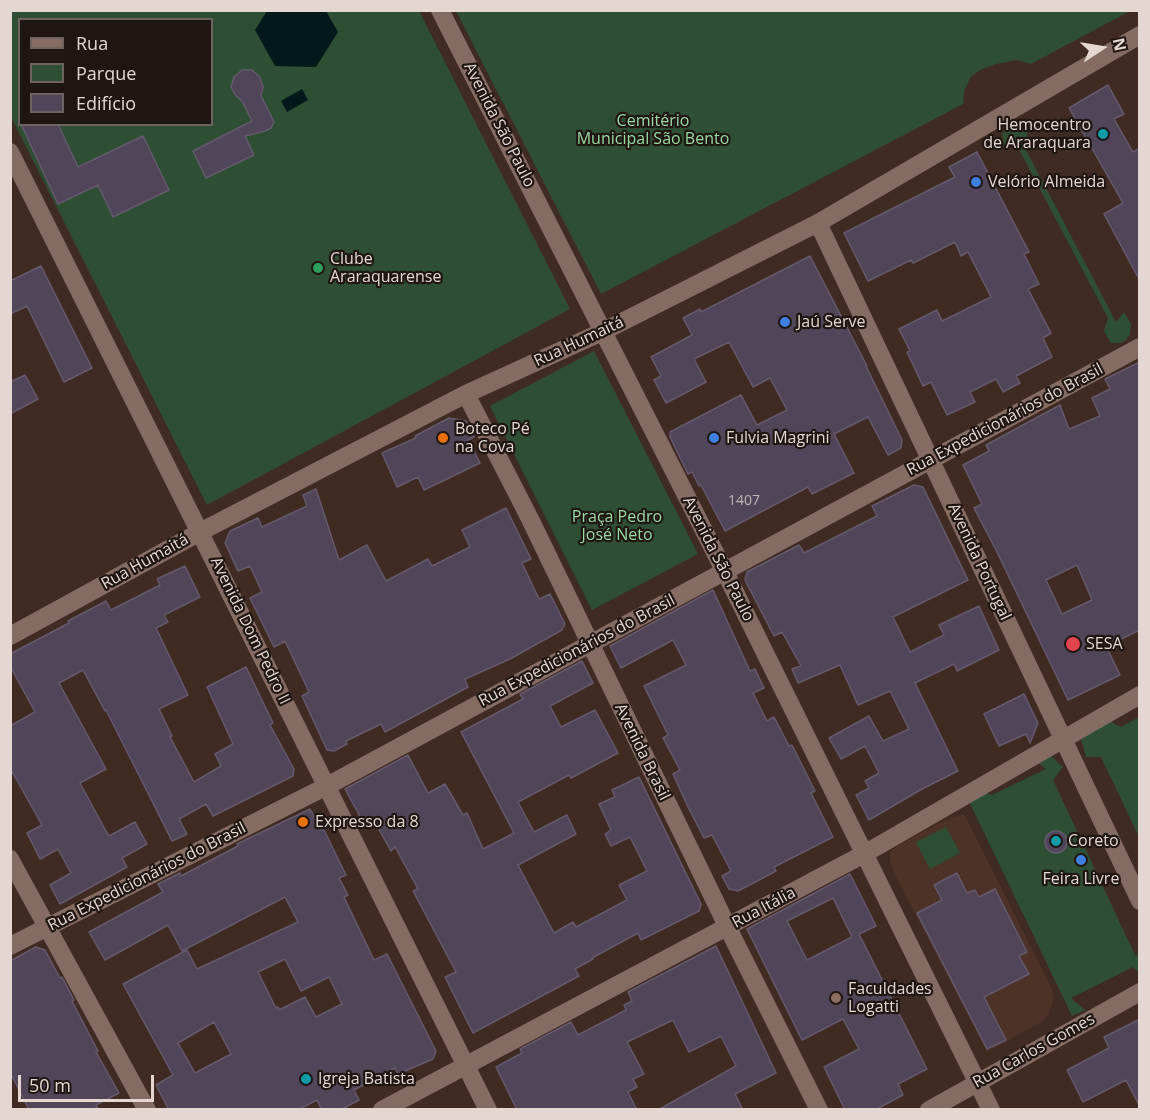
<!DOCTYPE html>
<html>
<head>
<meta charset="utf-8">
<style>
	body { margin:0 }
	#map { position:relative; width:1150px; height:1120px; overflow:hidden; background:#3f2b22; font-family:"Open Sans",sans-serif }
	canvas { display:block }
	.frame { position:absolute; inset:0; border:12px solid #e4d7d1; pointer-events:none }
	.legend { position:absolute; left:18px; top:18px; width:195px; height:108px; box-sizing:border-box; background:#1f1612; border:2px solid #6e635e; margin:0; padding:8px 10px; list-style:none; font-size:18px; color:#e4d7d1 }
	.legend li { display:flex; align-items:center; gap:12px; height:30px }
	.legend b { width:30px; border:2px solid #6e635e }
	.north { position:absolute; left:1072px; top:18px; width:60px; height:60px; -webkit-text-stroke:4px #1f1612; paint-order:stroke; rotate:78deg; font-size:16px; font-weight:700; line-height:24px; text-align:center; color:#e4d7d1 }
	.north::after { content:''; display:block; margin:auto; width:21px; height:27px; background:#e4d7d1; clip-path:polygon(50% 0,100% 100%,50% 72%,0 100%) }
	.scale { position:absolute; left:18px; top:1075px; width:136px; height:27px; box-sizing:border-box; border:3px solid #e4d7d1; border-top:0; padding-left:8px; font-size:18px; line-height:21px; white-space:nowrap; color:#e4d7d1; -webkit-text-stroke:4px #1f1612; paint-order:stroke }
</style>
</head>
<body>
<div id="map">
<canvas width="1150" height="1120"></canvas>
<div class="frame"></div>
<ul class="legend">
<li><b style="height:8px;background:#846c62"></b>Rua</li>
<li><b style="height:16px;background:#2e4f34"></b>Parque</li>
<li><b style="height:16px;background:#514659"></b>Edifício</li>
</ul>
<div class="north">N</div>
<div class="scale">50 m</div>
</div>
<script>
const ctx = document.querySelector('canvas').getContext('2d');
ctx.lineJoin = 'round';
function paint(path, color) { ctx.fillStyle = color; ctx.fill(path, 'evenodd'); }
const poly = rows => new Path2D(rows.map(r => 'M' + r).join(''));
function trace(path, color, width, dash) { ctx.strokeStyle = color; ctx.lineWidth = width; ctx.lineCap = dash ? 'butt' : 'round'; ctx.setLineDash(dash || []); ctx.stroke(path); }
function write(font, color, halo, rows, align = 'center') {
  ctx.font = font + ' "Open Sans",sans-serif'; ctx.lineWidth = 4.5; ctx.setLineDash([]); ctx.textBaseline = 'middle'; ctx.strokeStyle = halo; ctx.fillStyle = color; for (const [text, x, y, turn = 0] of rows) {
    ctx.save(); ctx.translate(x, y); ctx.rotate((+turn || 0) * Math.PI / 180); ctx.textAlign = isNaN(turn) ? turn : align; if (halo) ctx.strokeText(text, 0, 0); ctx.fillText(text, 0, 0); ctx.restore();
  }
}
paint(poly([
	[964,814,1052,989,1054,999,1049,1014,1043,1021,987,1052,894,873,890,861,890,852,897,846,943,821]
]), '#4d3227');
paint(poly([
	[11,11,419,11,570,309,207,505,11,117],
	[20,20,212,20,212,124,20,124],
	[456,11,1130,11,1031,64,1017,60,996,64,980,70,970,78,964,92,963,104,601,294],
	[1012,124,1022,125,1028,130,1025,148,1116,322,1124,312,1131,324,1130,334,1126,340,1121,343,1111,343,1104,331,1108,318,1013,138,1004,147,1002,135,1005,128],
	[594,351,698,554,592,610,490,406],
	[1139,717,1139,837,1101,757,1086,757,1080,736,1103,718,1121,727],
	[1049,754,1063,767,1053,780,1136,957,1139,949,1139,973,1133,967,1071,998,1085,1010,1072,1016,967,797,978,791,992,795,1046,769,1036,761],
	[946,827,960,853,930,869,916,842]
]), '#2e4f34');
paint(poly([
	[326,11,338,32,316,67,275,66,255,30,267,11],
	[302,89,308,100,287,112,281,101]
]), '#02181a');
const building = poly([
	[242,70,252,70,260,77,263,87,261,96,274,122,271,128,265,131,245,136,254,155,206,178,193,151,252,121,242,101,236,96,231,87,234,77,242,70],
	[1108,85,1124,114,1114,119,1133,152,1140,148,1140,281,1104,214,1123,203,1069,108,1108,85],
	[21,124,58,124,78,167,143,136,169,190,113,217,98,185,58,204,21,124],
	[977,152,1029,252,1024,254,1039,284,1028,289,1051,333,1043,338,1052,357,1016,376,1020,383,1003,392,996,379,970,392,975,402,947,415,931,382,923,386,907,352,910,351,899,329,937,310,942,321,991,297,968,252,961,256,955,242,913,263,911,260,868,281,844,233,955,177,949,167,977,152],
	[810,256,867,366,866,366,902,440,901,448,888,455,868,417,834,434,854,473,812,494,808,487,725,531,701,485,699,486,692,472,688,474,670,437,670,432,741,395,757,425,787,410,770,378,753,387,729,342,694,359,706,382,666,403,654,380,661,376,651,357,692,335,683,318,700,309,701,312,810,256],
	[41,266,92,368,64,382,27,306,10,314,10,281,41,266],
	[1140,362,1140,630,1106,646,1120,675,1068,700,997,552,974,508,982,504,963,465,989,451,986,445,1060,405,1069,429,1100,416,1092,398,1110,389,1105,379,1140,362],
	[1077,565,1092,600,1062,614,1046,580,1077,565],
	[25,375,38,399,10,414,10,382,25,375],
	[449,418,466,421,474,437,468,440,480,463,424,490,418,477,397,487,382,453,416,438,415,436,449,418],
	[914,485,923,487,968,580,893,617,910,652,944,635,939,625,979,606,999,650,957,671,954,664,915,683,958,771,922,789,869,820,856,795,869,788,865,781,879,773,865,746,841,759,829,738,869,716,883,741,909,729,890,691,858,705,840,665,798,683,792,669,801,666,782,632,774,636,745,580,747,572,799,545,804,553,877,516,872,506,914,485],
	[316,489,339,560,367,545,386,581,428,559,432,566,470,547,462,530,506,508,531,559,522,563,539,599,550,594,565,624,562,630,510,659,465,679,468,687,385,732,381,724,346,741,347,744,334,751,327,750,302,696,309,692,285,641,274,647,250,598,262,592,250,566,238,571,225,543,230,531,258,518,262,527,307,506,303,495,316,489],
	[185,566,200,597,164,615,168,622,156,628,188,695,159,709,172,736,170,737,194,782,221,766,215,754,233,744,207,687,246,667,273,723,270,725,294,769,293,776,213,816,206,804,179,819,187,834,172,841,106,710,105,711,83,670,59,683,106,769,80,783,107,833,109,836,135,822,147,844,122,858,127,867,60,904,50,885,71,873,58,849,40,859,27,833,42,825,10,768,10,726,35,712,10,666,10,654,69,623,68,621,106,601,111,610,160,585,157,579,185,566],
	[713,590,750,671,755,669,764,688,753,693,767,721,774,717,789,746,792,745,815,791,811,793,833,837,774,867,776,871,738,891,729,889,722,876,731,871,712,835,704,838,688,807,673,774,680,770,663,738,668,735,644,686,686,665,673,640,621,668,610,646,713,590],
	[582,661,593,683,550,706,561,727,595,710,618,753,571,778,569,775,518,802,534,832,567,815,576,834,518,865,554,933,573,922,576,927,627,900,619,885,647,871,630,837,611,846,605,834,611,830,599,804,615,797,612,790,639,777,701,904,699,911,641,940,638,933,592,958,593,959,575,969,579,976,473,1033,445,977,456,972,413,891,418,889,395,847,391,851,372,817,363,822,345,789,408,755,428,793,445,784,463,815,467,813,483,849,514,833,461,732,523,699,520,694,582,661],
	[1024,694,1038,723,1030,743,1026,734,999,746,984,714,1024,694],
	[310,809,321,830,323,828,346,875,339,878,348,895,344,897,374,960,387,954,436,1051,433,1059,398,1074,395,1068,354,1090,359,1100,340,1110,322,1110,317,1100,298,1110,169,1110,156,1085,173,1075,123,984,187,950,197,969,298,922,285,897,182,951,168,925,105,960,89,932,163,892,158,884,180,873,181,876,238,846,237,844,310,809],
	[285,959,301,991,329,977,342,1004,316,1017,305,997,279,1010,278,1007,276,1008,258,972,285,959],
	[214,1022,231,1054,195,1073,178,1043,214,1022],
	'1045 842a11 11 0 1 1 22 0a11 11 0 1 1-22 0Z',
	[957,873,967,893,975,890,979,897,995,889,1027,952,1019,956,1029,974,984,997,1006,1040,987,1049,917,913,942,900,934,885,957,873],
	[850,874,876,926,859,934,927,1069,898,1084,903,1095,875,1110,845,1110,824,1067,859,1049,843,1019,802,1040,747,929,850,874],
	[833,898,852,937,807,960,787,921,833,898],
	[716,946,776,1073,735,1094,743,1110,658,1110,736,1066,721,1036,689,1052,673,1020,627,1042,644,1074,633,1079,637,1087,628,1092,637,1110,517,1110,496,1067,522,1053,520,1049,571,1022,578,1035,626,1010,624,1005,632,1001,628,992,716,946],
	[36,947,45,950,60,978,62,977,74,1000,72,1001,98,1051,96,1052,119,1093,96,1105,99,1110,29,1110,10,1072,10,961,36,947],
	[1140,1019,1140,1107,1126,1080,1083,1102,1067,1070,1109,1048,1104,1037,1140,1019]
]);
paint(building, '#514659');
trace(building, '#655a6d', 1.5);
trace(poly([
	[440,10,729,580,991,1110],
	[10,152,488,1110],
	[818,223,1140,901],
	[466,394,530,519,728,928,819,1110],
	[10,636,200,532,466,394,604,331,818,223,1140,35],
	[10,859,147,1110],
	[10,946,327,786,1140,347],
	[382,1110,864,854,1140,695],
	[929,1110,1140,992]
]), '#846c62', 18);
for (const [x, y, r, color] of [
	[1103,134,6,"#0f9aa8"],
	[976,182,6,"#3f7fe0"],
	[318,268,6,"#2e9e5b"],
	[785,322,6,"#3f7fe0"],
	[443,438,6,"#e8710a"],
	[714,438,6,"#3f7fe0"],
	[1073,644,8,"#e0444e"],
	[303,822,6,"#e8710a"],
	[1056,841,6,"#0f9aa8"],
	[1081,860,6,"#3f7fe0"],
	[836,998,6,"#8d6e63"],
	[306,1079,6,"#0f9aa8"]
]) { const dot = new Path2D(); dot.arc(x, y, r, 0, 2 * Math.PI); ctx.fillStyle = color; ctx.fill(dot); trace(dot, '#1f1612', 2); }
write('14px', '#bfb3b3', null, [
	["1407",744,501]
]);
write('16px', '#98daa2', '#1f1612', [
	["Cemitério",653,121],
	["Municipal São Bento",653,139],
	["Praça Pedro",617,517],
	["José Neto",617,535]
]);
write('16px', '#e4d7d1', '#1f1612', [
	["Avenida São Paulo",499,125,63],
	["Rua Humaitá",579,342,-25],
	["Rua Expedicionários do Brasil",1005,420,-28],
	["Avenida São Paulo",718,559,63],
	["Rua Humaitá",145,562,-29],
	["Avenida Portugal",979,562,65],
	["Avenida Dom Pedro II",250,631,64],
	["Rua Expedicionários do Brasil",577,651,-28],
	["Avenida Brasil",642,752,64],
	["Rua Expedicionários do Brasil",147,877,-27],
	["Rua Itália",764,908,-28],
	["Rua Carlos Gomes",1034,1051,-29]
]);
write('16px', '#e4d7d1', '#1f1612', [
	["Hemocentro",1091,125,"right"],
	["de Araraquara",1091,143,"right"],
	["Velório Almeida",988,182],
	["Clube",330,259],
	["Araraquarense",330,277],
	["Jaú Serve",797,322],
	["Boteco Pé",455,429],
	["na Cova",455,447],
	["Fulvia Magrini",726,438],
	["SESA",1086,644],
	["Expresso da 8",315,822],
	["Coreto",1068,841],
	["Feira Livre",1081,879,"center"],
	["Faculdades",848,989],
	["Logatti",848,1007],
	["Igreja Batista",318,1079]
], 'left');
</script>
</body>
</html>
